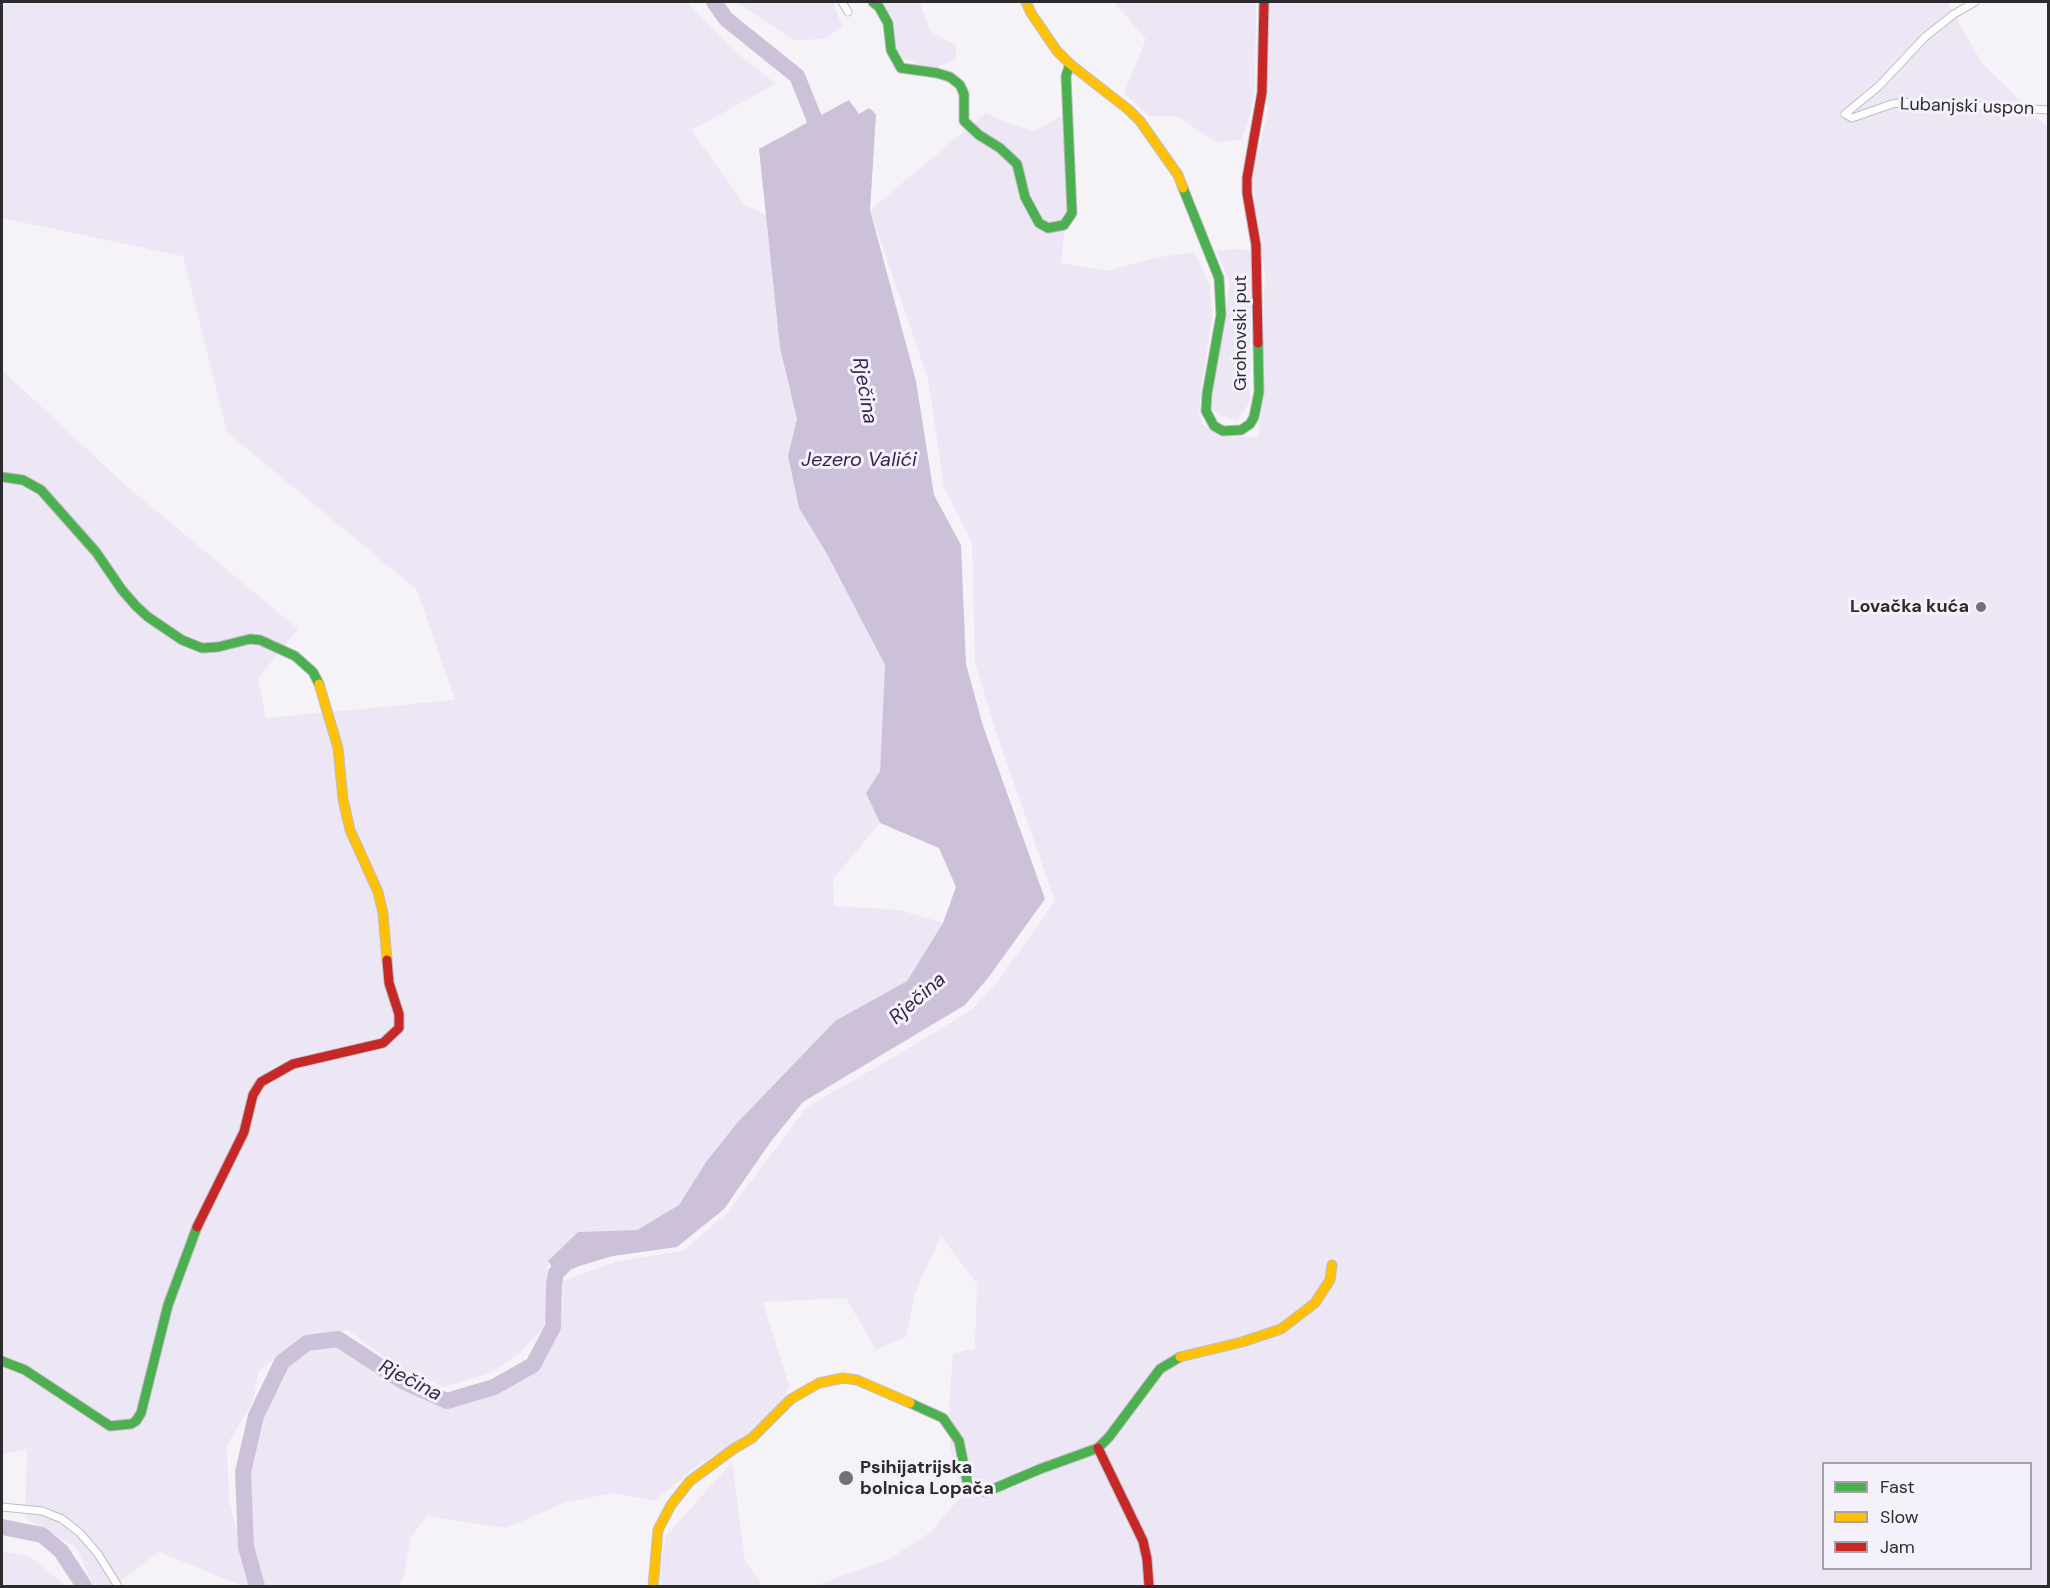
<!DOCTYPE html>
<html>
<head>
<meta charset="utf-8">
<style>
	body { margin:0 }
	#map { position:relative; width:2050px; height:1588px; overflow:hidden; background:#f5f3f8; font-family:"DM Sans",sans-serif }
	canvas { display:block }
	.frame { position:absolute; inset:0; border:3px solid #2c2b2e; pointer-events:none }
	.legend { position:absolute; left:1822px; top:1462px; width:210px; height:108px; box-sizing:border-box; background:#f5f1fa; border:2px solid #a5a2a8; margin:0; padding:8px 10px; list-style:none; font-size:18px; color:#2c2b2e }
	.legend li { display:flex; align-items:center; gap:12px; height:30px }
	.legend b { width:30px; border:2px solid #a5a2a8 }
</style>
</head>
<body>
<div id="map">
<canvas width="2050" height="1588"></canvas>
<div class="frame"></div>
<ul class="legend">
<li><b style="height:8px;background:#4caf50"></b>Fast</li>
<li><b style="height:8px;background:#ffc107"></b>Slow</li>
<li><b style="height:8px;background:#c62828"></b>Jam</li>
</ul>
</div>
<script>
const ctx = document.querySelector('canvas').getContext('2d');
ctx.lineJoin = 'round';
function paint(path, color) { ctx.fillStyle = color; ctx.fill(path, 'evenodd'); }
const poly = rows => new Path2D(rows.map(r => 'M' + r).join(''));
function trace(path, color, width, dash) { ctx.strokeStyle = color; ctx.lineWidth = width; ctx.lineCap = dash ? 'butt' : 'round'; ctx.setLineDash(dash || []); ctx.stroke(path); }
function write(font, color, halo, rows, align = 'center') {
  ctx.font = font + ' "DM Sans",sans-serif'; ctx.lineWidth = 6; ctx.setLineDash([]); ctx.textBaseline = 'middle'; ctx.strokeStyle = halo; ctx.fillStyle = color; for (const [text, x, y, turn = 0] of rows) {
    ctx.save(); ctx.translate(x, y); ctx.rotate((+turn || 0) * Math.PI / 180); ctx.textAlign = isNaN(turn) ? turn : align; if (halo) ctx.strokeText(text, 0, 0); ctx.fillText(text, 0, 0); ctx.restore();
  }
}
paint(poly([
	[2,2,687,2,732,49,776,84,691,130,745,205,766,215,780,348,797,419,788,456,799,508,827,554,885,665,880,771,866,793,880,823,833,879,834,906,900,910,943,923,907,981,835,1021,737,1123,706,1162,679,1205,637,1230,578,1232,548,1261,544,1328,517,1355,490,1373,444,1387,398,1367,348,1330,297,1340,259,1371,252,1403,227,1445,229,1500,251,1586,243,1586,159,1552,113,1586,94,1586,76,1547,25,1518,27,1449,2,1454,2,370,123,483,298,629,258,678,266,718,455,700,417,590,227,432,183,256,2,218],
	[736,2,833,2,842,26,824,39,794,40],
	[879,2,920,2,930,31,956,45,956,59,931,70,897,55,894,19],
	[1114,2,1256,2,1255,86,1251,111,1242,140,1216,142,1177,116,1149,116,1124,93,1146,39],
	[1269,2,1947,2,1982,63,2048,128,2048,1586,815,1586,889,1559,931,1532,962,1495,950,1447,949,1409,953,1354,975,1348,977,1284,941,1236,915,1293,906,1337,876,1350,846,1298,763,1302,789,1385,784,1400,742,1438,692,1469,655,1501,612,1493,564,1503,506,1528,427,1516,410,1538,404,1576,398,1586,265,1586,252,1546,247,1472,260,1418,285,1365,310,1347,337,1344,403,1387,446,1405,497,1390,540,1364,560,1327,563,1307,562,1281,618,1261,683,1251,728,1212,807,1107,921,1041,972,1009,996,984,1055,901,994,726,975,662,972,542,944,487,928,379,870,210,986,113,1013,125,1035,131,1061,116,1064,137,1067,206,1061,263,1107,271,1155,258,1194,252,1210,285,1212,318,1201,390,1199,411,1202,424,1220,436,1259,437,1265,275,1252,177,1268,110],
	[1824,1464,2030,1464,2030,1568,1824,1568],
	[1239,249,1251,251,1249,403,1237,421,1219,415,1211,408,1230,282,1216,251],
	[732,1462,745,1561,763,1586,656,1586,666,1536],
	[2,1551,29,1556,59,1580,64,1586,2,1586]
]), '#ede6f5');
paint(poly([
	[849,100,859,114,869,108,876,114,870,210,916,381,934,495,961,545,966,664,983,726,1045,899,988,978,965,1005,803,1102,772,1140,724,1209,677,1247,613,1256,556,1273,548,1261,578,1232,637,1230,679,1205,706,1162,737,1123,835,1021,907,981,943,923,956,887,939,848,880,823,866,793,880,771,885,665,827,554,799,508,788,456,797,419,780,348,759,149]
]), '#ccc1d8');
trace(poly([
	[714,2,726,19,797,76,814,118,817,139],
	[2,1527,42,1535,61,1551,84,1586],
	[257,1586,246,1547,243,1472,256,1416,282,1362,307,1343,338,1339,404,1382,447,1401,494,1387,533,1365,553,1327,554,1284,556,1273,566,1263,573,1260]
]), '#ccc1d8', 16);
const street = poly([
	[842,2,848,12],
	[1975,2,1954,14,1925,37,1879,86,1845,114,1852,118,1892,104,1903,102,1945,106,1985,106,2048,110],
	[2,1507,42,1511,62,1519,80,1533,98,1554,118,1586]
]);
const fast = poly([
	[873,2,879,7,888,23,891,50,901,68,937,73,950,77,960,85,964,94,964,121,979,135,1000,148,1017,164,1025,197,1039,223,1048,228,1064,225,1072,213,1066,76,1070,64],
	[1183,188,1219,278,1221,315,1207,394,1206,411,1214,426,1223,431,1241,430,1250,424,1254,417,1259,392,1258,343],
	[2,477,23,480,41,490,96,552,122,590,136,606,148,617,182,640,202,648,218,647,250,639,260,640,295,656,313,672,319,684],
	[2,1361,25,1370,110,1426,131,1424,136,1421,141,1413,168,1305,197,1227],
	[910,1403,943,1418,959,1441,967,1481,971,1488,986,1492,1040,1469,1098,1448,1109,1437,1160,1369,1180,1357]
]);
const slow = poly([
	[1026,2,1031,13,1057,51,1070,64,1129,110,1140,121,1178,175,1183,188],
	[319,684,338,748,343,799,350,830,378,892,383,913,387,960],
	[1180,1357,1242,1342,1281,1329,1315,1303,1330,1280,1332,1265],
	[653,1586,658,1530,671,1505,690,1481,732,1450,752,1438,791,1399,819,1383,843,1378,857,1380,910,1403]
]);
const jam = poly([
	[1258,343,1256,245,1247,193,1247,178,1262,92,1264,2],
	[197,1227,244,1132,253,1095,261,1082,293,1064,383,1043,399,1028,399,1014,389,983,387,960],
	[1098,1448,1143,1541,1147,1559,1149,1586]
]);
trace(street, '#bebdc0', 9);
trace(fast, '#bebdc0', 11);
trace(slow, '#bebdc0', 11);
trace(jam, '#bebdc0', 11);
trace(street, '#fefdfe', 7);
trace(fast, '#4caf50', 9);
trace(slow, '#ffc107', 9);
trace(jam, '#c62828', 9);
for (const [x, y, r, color] of [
	[1981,607,6,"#727175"],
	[846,1478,8,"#727175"]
]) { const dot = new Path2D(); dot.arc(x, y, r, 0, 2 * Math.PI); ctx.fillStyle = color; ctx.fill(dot); trace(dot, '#f5f1fa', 2); }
write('18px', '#2c2b2e', '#f5f1fa', [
	["Lubanjski uspon",1967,107,2],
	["Grohovski put",1241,333,-90]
]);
write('bold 18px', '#2c2b2e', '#f5f1fa', [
	["Lovačka kuća",1969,607],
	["Psihijatrijska",860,1468,"left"],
	["bolnica Lopača",860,1489,"left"]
], 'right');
write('italic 20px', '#3a244e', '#f5f1fa', [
	["Rječina",864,391,80],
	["Jezero Valići",859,461],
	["Rječina",918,999,-41],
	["Rječina",410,1381,27]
]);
</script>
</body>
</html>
